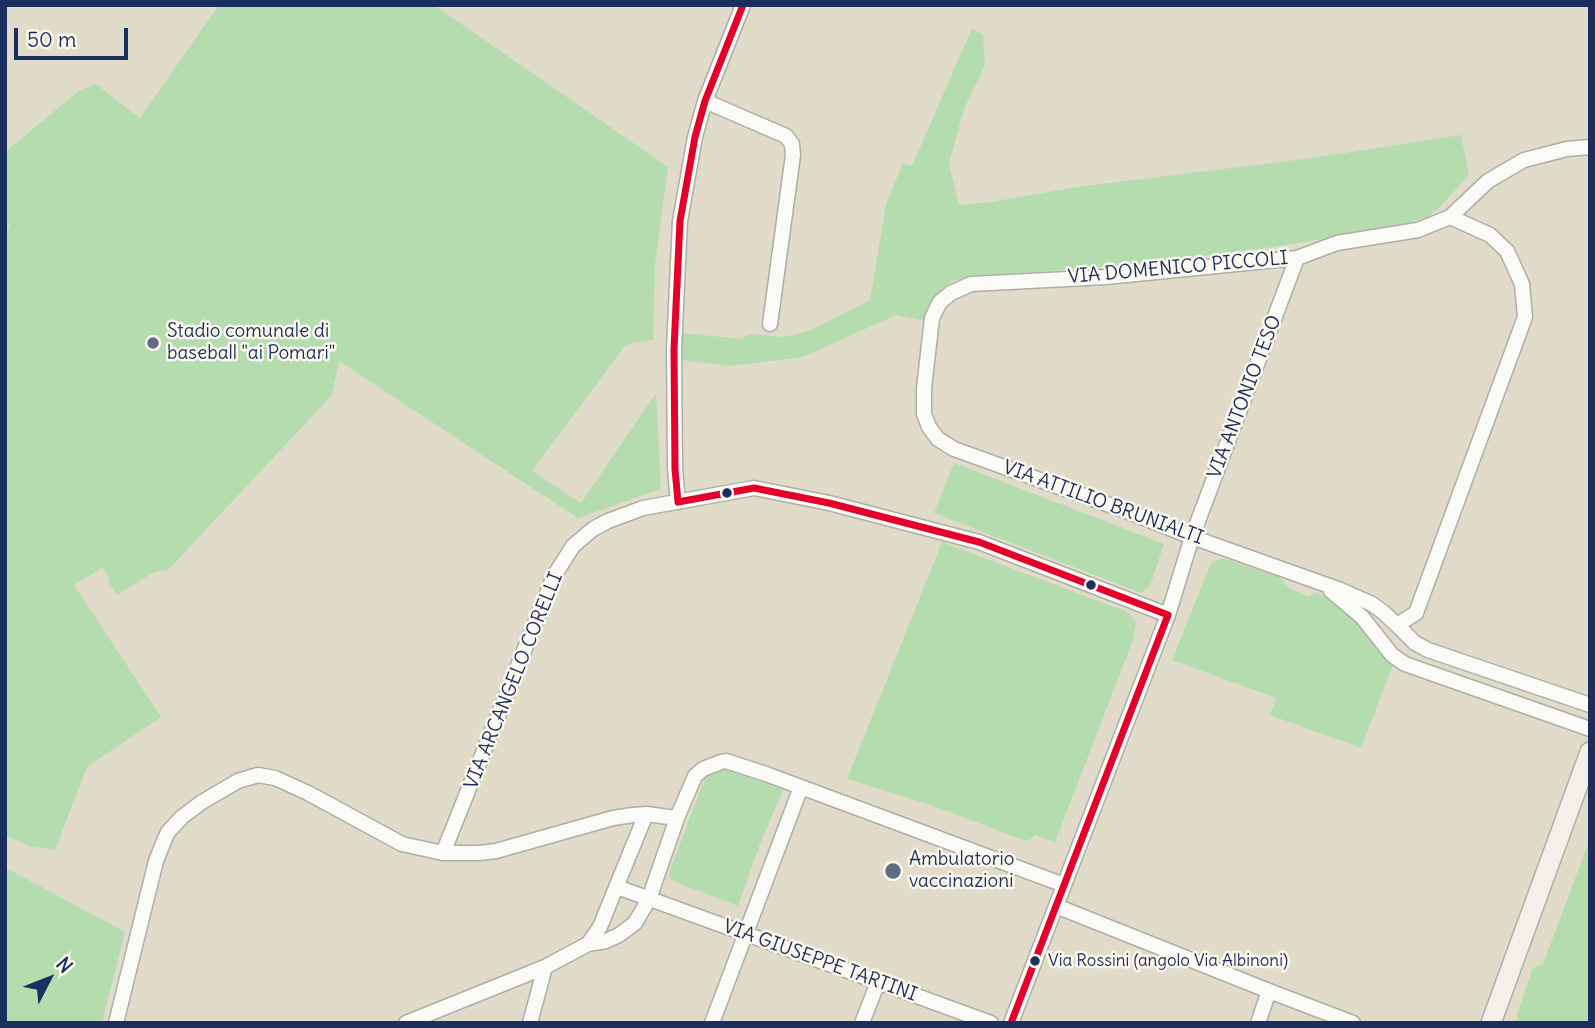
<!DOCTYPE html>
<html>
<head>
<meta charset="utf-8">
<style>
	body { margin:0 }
	#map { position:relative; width:1595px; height:1028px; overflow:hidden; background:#e0dcc9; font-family:Delius,sans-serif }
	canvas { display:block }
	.frame { position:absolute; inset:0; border:7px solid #1b2f5e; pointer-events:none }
	.north { position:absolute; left:14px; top:944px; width:70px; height:70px; -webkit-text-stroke:5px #fbf7ec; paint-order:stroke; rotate:48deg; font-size:19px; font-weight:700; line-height:28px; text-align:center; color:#1b2f5e }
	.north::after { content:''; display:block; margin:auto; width:24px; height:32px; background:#1b2f5e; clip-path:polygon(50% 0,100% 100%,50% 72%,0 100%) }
	.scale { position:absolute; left:14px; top:28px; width:114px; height:32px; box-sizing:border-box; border:4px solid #1b2f5e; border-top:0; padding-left:9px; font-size:21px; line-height:24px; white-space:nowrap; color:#1b2f5e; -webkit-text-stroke:5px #fbf7ec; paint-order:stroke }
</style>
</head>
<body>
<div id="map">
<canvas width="1595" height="1028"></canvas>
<div class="frame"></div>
<div class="north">N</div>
<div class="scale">50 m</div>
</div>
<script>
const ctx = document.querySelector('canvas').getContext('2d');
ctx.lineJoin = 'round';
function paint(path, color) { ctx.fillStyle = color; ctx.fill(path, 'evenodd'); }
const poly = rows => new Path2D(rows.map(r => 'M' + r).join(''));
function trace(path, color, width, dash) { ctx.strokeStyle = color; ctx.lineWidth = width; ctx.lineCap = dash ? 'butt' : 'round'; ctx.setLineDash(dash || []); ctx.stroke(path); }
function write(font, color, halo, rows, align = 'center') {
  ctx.font = font + ' Delius,sans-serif'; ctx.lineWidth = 5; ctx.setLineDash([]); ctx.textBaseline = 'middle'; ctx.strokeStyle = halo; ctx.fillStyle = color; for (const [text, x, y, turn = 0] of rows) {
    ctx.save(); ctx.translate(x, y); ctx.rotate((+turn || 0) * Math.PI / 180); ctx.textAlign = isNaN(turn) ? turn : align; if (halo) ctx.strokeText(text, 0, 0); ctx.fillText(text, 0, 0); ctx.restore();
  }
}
paint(poly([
	[219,5,434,5,668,167,655,264,653,340,631,343,624,347,532,471,581,503,656,393,661,489,578,518,339,361,332,395,168,570,154,572,117,595,108,581,110,579,102,568,74,585,161,717,87,767,55,850,30,846,6,836,5,838,5,232,10,226,5,223,5,152,80,90,96,84,140,118],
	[972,28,983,35,985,65,964,109,949,163,959,205,991,202,1077,187,1312,158,1461,135,1469,175,1438,209,1429,216,1409,224,1287,245,1144,264,969,277,952,281,941,290,926,321,896,315,803,357,730,366,682,360,683,333,742,339,749,334,784,337,808,331,870,300,886,204,903,163,912,166],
	[954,463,1164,544,1150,586,1141,593,934,513],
	[942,542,1130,613,1136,623,1133,640,1055,842,1034,835,1033,838,1026,841,931,805,847,779],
	[1221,559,1228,560,1279,577,1289,588,1308,596,1316,593,1343,605,1350,611,1393,665,1361,748,1270,715,1276,698,1172,660,1210,565,1214,561],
	[725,769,783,790,760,844,738,906,681,884,671,879,669,876,671,867,705,778],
	[1590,839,1590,1023,1518,1023,1517,1014,1528,982,1533,968,1543,964],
	[8,869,125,932,102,1023,5,1023,5,873]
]), '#b5dcae');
const street = poly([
	[705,101,786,136,792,144,793,155,770,324],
	[1450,217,1488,181,1524,160,1567,149,1590,147],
	[678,502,675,469,674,349,680,221,695,137,705,101,743,5],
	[1331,591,1362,617,1392,655,1405,664,1590,729],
	[1397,625,1416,613,1525,317,1522,284,1507,251,1490,235,1450,217,1418,230,1337,243,1297,258,1106,277,971,284,951,293,940,302,932,318,924,388,924,414,929,427,938,439,954,449,1129,512,1192,537,1338,589,1372,604,1383,612,1397,625,1415,643,1428,650,1590,705],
	[443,853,554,576,573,546,593,529,608,521,643,508,754,488,829,503,979,542,1168,615],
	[617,887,991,1023],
	[1056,906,1269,991,1353,1023],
	[588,944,600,927,606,912,646,814],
	[116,1023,156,861,164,841,168,832,182,817,202,802,238,781,258,775,275,778,308,793,402,844,443,853,479,853,496,851,613,818,633,815,646,814,677,818],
	[406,1023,545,967,588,944,606,941,619,935,635,923,649,899,677,818,695,776,703,769,721,762,726,761,766,774,1064,885],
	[530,1023,545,967],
	[712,1023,801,787],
	[862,1023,878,982],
	[1011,1023,1168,615,1192,537,1297,258],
	[1258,1023,1269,991]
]);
const secondary = poly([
	[1491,1023,1590,752]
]);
trace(street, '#aeaea6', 17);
trace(secondary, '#aeaea6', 22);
trace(street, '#fafaf7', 14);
trace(secondary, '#f4f0e9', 19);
trace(poly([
	[678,502,754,488,829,503,979,542,1168,615],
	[678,502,675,469,674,349,680,221,695,137,705,101,743,5],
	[1011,1023,1168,615]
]), '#e4002b', 7);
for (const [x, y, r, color] of [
	[153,343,7,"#606c83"],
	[727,493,6,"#1b2f5e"],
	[1091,585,6,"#1b2f5e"],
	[893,871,9,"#606c83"],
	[1035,961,6,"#1b2f5e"]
]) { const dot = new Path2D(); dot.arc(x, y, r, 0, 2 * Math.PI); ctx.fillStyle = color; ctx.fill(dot); trace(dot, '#fbf7ec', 2.5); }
write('17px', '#1b2f5e', '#fbf7ec', [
	["Via Rossini (angolo Via Albinoni)",1048,961]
], 'left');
write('19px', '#1b2f5e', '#fbf7ec', [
	["VIA DOMENICO PICCOLI",1178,268,-5],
	["VIA ANTONIO TESO",1245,397,-69],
	["VIA ATTILIO BRUNIALTI",1103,503,20],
	["VIA ARCANGELO CORELLI",514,681,-68],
	["VIA GIUSEPPE TARTINI",820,961,20]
]);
write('19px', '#1b2f5e', '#fbf7ec', [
	["Stadio comunale di",167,332],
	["baseball \"ai Pomari\"",167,354],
	["Ambulatorio",909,860],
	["vaccinazioni",909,882]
], 'left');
</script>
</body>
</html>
